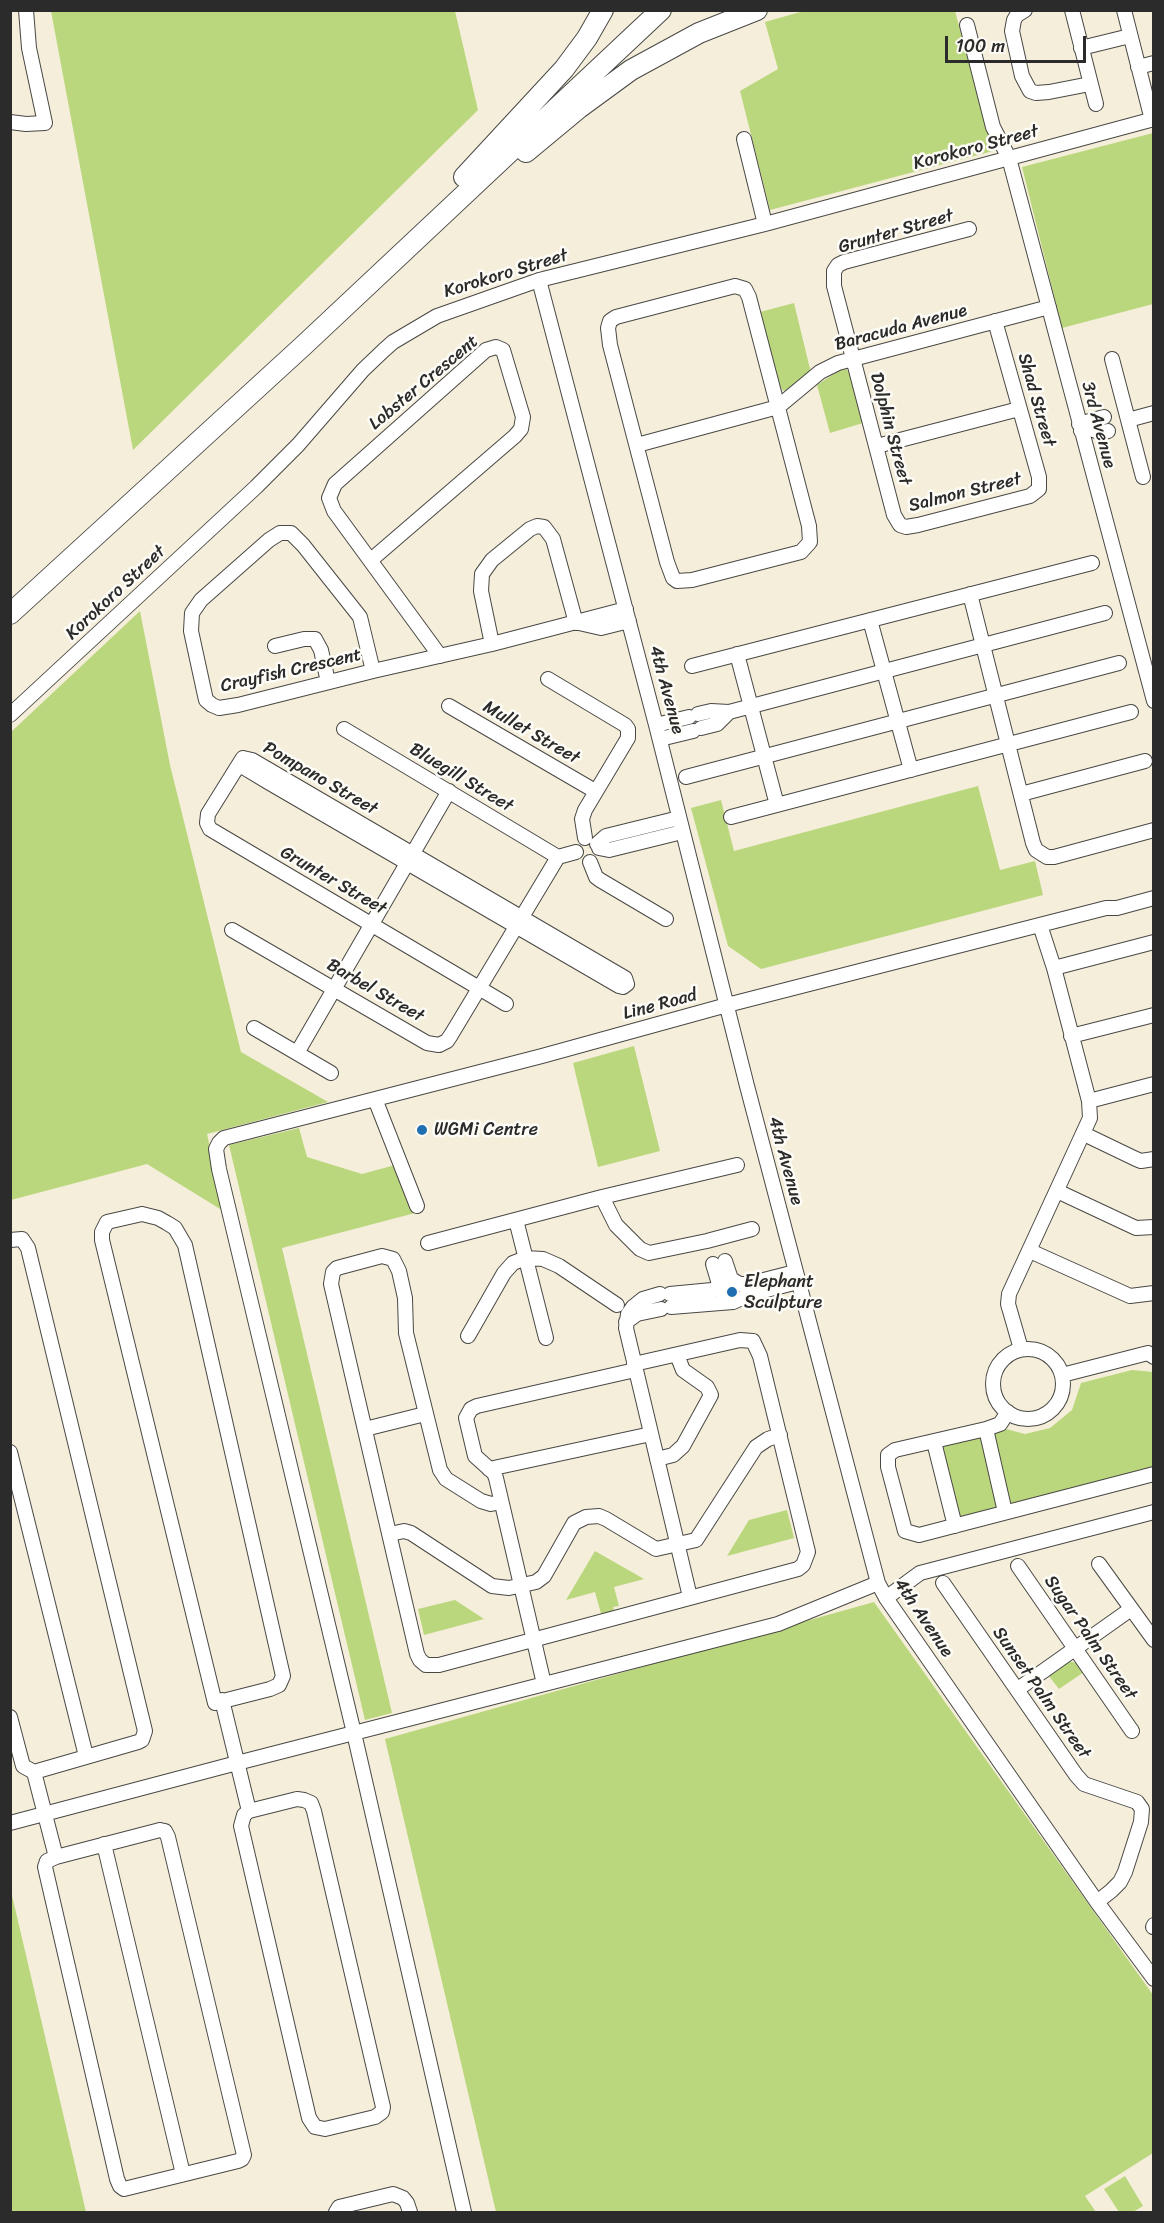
<!DOCTYPE html>
<html>
<head>
<meta charset="utf-8">
<style>
	body { margin:0 }
	#map { position:relative; width:1164px; height:2223px; overflow:hidden; background:#f5eeda; font-family:Sriracha,sans-serif }
	canvas { display:block }
	.frame { position:absolute; inset:0; border:12px solid #2b2b2b; pointer-events:none }
	.scale { position:absolute; left:945px; top:36px; width:141px; height:27px; box-sizing:border-box; border:3px solid #2b2b2b; border-top:0; padding-left:8px; font-size:18px; line-height:21px; white-space:nowrap; color:#2b2b2b; -webkit-text-stroke:4px #fdfcf7; paint-order:stroke }
</style>
</head>
<body>
<div id="map">
<canvas width="1164" height="2223"></canvas>
<div class="frame"></div>
<div class="scale">100 m</div>
</div>
<script>
const ctx = document.querySelector('canvas').getContext('2d');
ctx.lineJoin = 'round';
function paint(path, color) { ctx.fillStyle = color; ctx.fill(path, 'evenodd'); }
const poly = rows => new Path2D(rows.map(r => 'M' + r).join(''));
function trace(path, color, width, dash) { ctx.strokeStyle = color; ctx.lineWidth = width; ctx.lineCap = dash ? 'butt' : 'round'; ctx.setLineDash(dash || []); ctx.stroke(path); }
function write(font, color, halo, rows, align = 'center') {
  ctx.font = font + ' Sriracha,sans-serif'; ctx.lineWidth = 5; ctx.setLineDash([]); ctx.textBaseline = 'middle'; ctx.strokeStyle = halo; ctx.fillStyle = color; for (const [text, x, y, turn = 0] of rows) {
    ctx.save(); ctx.translate(x, y); ctx.rotate((+turn || 0) * Math.PI / 180); ctx.textAlign = isNaN(turn) ? turn : align; if (halo) ctx.strokeText(text, 0, 0); ctx.fillText(text, 0, 0); ctx.restore();
  }
}
paint(poly([
	[51,11,455,11,478,110,133,450],
	[804,11,955,11,993,151,770,210,740,91,778,69,765,22],
	[1153,133,1153,304,1062,328,1022,167],
	[794,303,811,373,787,391,782,390,780,385,760,312],
	[846,369,850,373,863,423,830,433,817,385,840,370],
	[140,611,170,765,241,1052,328,1102,207,1134,225,1212,147,1164,11,1200,11,732],
	[978,786,1000,870,1035,861,1043,895,761,969,728,946,691,808,721,800,734,851],
	[634,1046,660,1151,598,1167,573,1063],
	[299,1128,307,1157,362,1174,395,1165,415,1213,282,1248,392,1713,365,1720,229,1145],
	[1132,1370,1153,1372,1153,1468,1009,1505,992,1434,1006,1429,1025,1434,1050,1428,1072,1410,1081,1383],
	[982,1435,999,1508,959,1518,941,1446],
	[787,1510,794,1538,727,1556,749,1520],
	[595,1551,644,1579,614,1587,619,1606,613,1607,615,1614,602,1617,595,1592,566,1600],
	[455,1600,484,1619,424,1635,418,1609],
	[874,1602,1153,1995,1153,2153,1085,2196,1096,2212,496,2212,385,1739],
	[1067,1661,1077,1663,1084,1672,1059,1689,1048,1675],
	[10,1891,11,1891,86,2212,11,2212],
	[1125,2176,1143,2206,1133,2212,1119,2212,1104,2189]
]), '#bad77d');
const minor = poly([
	[1025,10,1017,15,1014,20,1012,31,1022,76,1030,91,1036,93,1049,92,1090,84],
	[1072,10,1096,104],
	[1124,10,1152,120],
	[967,25,993,127,1009,158,1154,701],
	[1081,48,1130,36],
	[1138,67,1154,63],
	[10,122,26,124,45,123,29,48,26,10],
	[744,139,765,224],
	[969,229,844,262,838,265,834,271,834,286,894,515,900,525,906,527,918,525,1030,496,1039,489,1039,477,995,321],
	[539,280,656,725,747,1086,878,1583,886,1598,1097,1902,1154,1979],
	[735,286,745,289,749,297,809,526,810,542,801,552,692,580,677,581,673,578,667,562,610,345,608,328,610,321,616,317,735,286],
	[1112,359,1143,477],
	[1128,420,1154,413],
	[1079,424,1104,417],
	[1081,431,1091,429,1101,433,1108,431],
	[637,445,778,407,820,372,838,363,1049,307],
	[877,446,1019,409],
	[371,560,515,436,521,429,523,417,503,350,496,347,486,350,335,484,329,498,334,511,440,656],
	[970,594,1033,843,1036,850,1047,857,1054,857,1154,830],
	[870,620,911,770],
	[579,623,601,628,629,621],
	[492,644,481,591,482,574,492,560,530,529,537,526,544,527,553,539,576,623],
	[275,646,304,639,315,639,321,650,328,682],
	[737,654,777,805],
	[692,666,1092,563],
	[373,671,360,617,303,545,291,533,280,533,269,540,201,600,192,613,191,631,204,691,206,700,212,705,219,708,238,705,373,671,492,644,626,609],
	[548,679,625,725,628,729,628,738,585,810,582,819,585,838],
	[449,706,595,791],
	[698,714,711,711,729,712,1105,613],
	[10,715,256,487,298,445,363,370,384,350,393,342,437,316,539,280,765,224,1154,119],
	[656,725,689,717],
	[701,728,717,724,729,712],
	[344,729,558,857],
	[660,739,693,731],
	[243,758,252,760,625,978,627,984,623,987,619,986,268,782,243,767,241,761,243,758],
	[241,761,208,814,207,823,210,829,506,1004],
	[686,777,1119,663],
	[1021,794,1145,761],
	[731,817,1131,712],
	[597,844,606,836,679,818],
	[599,848,609,850,682,832],
	[590,862,596,877,600,880,666,919],
	[232,930,427,1043,439,1045,447,1041,451,1035,558,857,576,852],
	[1054,968,1154,942],
	[254,1028,331,1073],
	[1071,1036,1154,1015],
	[297,1053,449,791],
	[375,1099,417,1206],
	[1089,1101,1154,1084],
	[1084,1134,1136,1159,1141,1161,1154,1159],
	[1057,1191,1136,1228,1154,1227],
	[602,1197,616,1225,640,1249,649,1253,707,1241,752,1229],
	[142,1214,158,1218,167,1223,175,1228,185,1245,283,1676,279,1685,270,1689,215,1703,102,1240,102,1232,107,1222,142,1214],
	[516,1220,546,1338],
	[10,1240,22,1239,28,1248,145,1731,142,1740,138,1742,34,1772,23,1766,10,1717],
	[428,1243,602,1197,737,1165],
	[1030,1251,1130,1296,1154,1293],
	[725,1261,731,1279,738,1283],
	[713,1264,722,1294],
	[660,1294,643,1299,633,1307,628,1314,626,1328,690,1597],
	[670,1294,712,1290,727,1284,748,1284,795,1272],
	[671,1307,733,1302,751,1294,798,1282],
	[626,1322,637,1314,661,1309],
	[468,1336,504,1273,513,1263,526,1258,543,1259,559,1266,617,1305],
	[1021,1349,1008,1304,1009,1294,1090,1118,1089,1101,1054,968,1040,925],
	'993 1384a35 35 0 1 1 70 0a35 35 0 1 1-70 0Z',
	[1062,1375,1148,1353,1154,1357],
	[365,1429,425,1414],
	[986,1429,895,1450,888,1455,888,1467,905,1531,919,1535,1154,1474],
	[934,1442,955,1526],
	[10,1452,86,1756],
	[657,1459,673,1455,683,1446,711,1395,707,1387,683,1370,677,1355],
	[489,1469,651,1434],
	[501,1502,491,1504,481,1501,446,1479,440,1470,406,1333,405,1298,399,1271,393,1259,382,1256,337,1268,333,1272,331,1284,417,1654,420,1660,426,1665,439,1665,798,1569,803,1565,808,1552,760,1356,753,1341,740,1340,634,1364],
	[1005,1512,986,1429,1000,1424,1008,1412],
	[390,1534,404,1531,411,1533,492,1586,509,1588,536,1582,544,1576,574,1523,586,1517,599,1516,606,1519,656,1549,696,1540,756,1447,768,1439,780,1435],
	[1099,1564,1154,1640],
	[1018,1566,1132,1731],
	[943,1583,1076,1775,1084,1784,1137,1802,1142,1809,1141,1822,1125,1872,1120,1882,1111,1891,1097,1902],
	[886,1598,920,1573,1154,1512],
	[544,1684,496,1478,494,1473,475,1456,466,1418,471,1409,477,1406,635,1370],
	[1018,1689,1131,1609],
	[222,1700,249,1811],
	[34,1772,56,1857],
	[297,1799,304,1800,311,1803,314,1811,383,2107,382,2112,375,2117,325,2129,315,2127,309,2118,241,1826,244,1815,249,1811,297,1799],
	[10,1823,237,1763,778,1624,878,1583],
	[160,1830,165,1831,168,1837,244,2155,242,2159,238,2161,124,2189,120,2186,117,2179,45,1867,47,1861,56,1857,160,1830],
	[104,1844,183,2174],
	[1153,1927,1154,1925],
	[336,2212,339,2207,393,2194,403,2198,407,2203,410,2212],
	[464,2212,354,1733,219,1169,216,1149,219,1143,224,1138,542,1056,727,1005,1106,908,1117,908,1154,898]
]);
const highway = poly([
	[526,152,579,108,631,70,699,33,757,10],
	[464,177,564,69,587,38,603,10],
	[10,614,303,346,661,10]
]);
trace(minor, '#494845', 16);
trace(highway, '#494845', 22);
trace(minor, '#fff', 14);
trace(highway, '#fff', 20);
for (const [x, y, r, color] of [
	[422,1130,6,"#1f6fb2"],
	[732,1292,6,"#1f6fb2"]
]) { const dot = new Path2D(); dot.arc(x, y, r, 0, 2 * Math.PI); ctx.fillStyle = color; ctx.fill(dot); trace(dot, '#fdfcf7', 2); }
write('18px', '#2b2b2b', '#fdfcf7', [
	["Korokoro Street",976,148,-15],
	["Grunter Street",896,232,-16],
	["Korokoro Street",506,274,-17],
	["Baracuda Avenue",901,328,-15],
	["Lobster Crescent",424,383,-40],
	["Shad Street",1036,400,74],
	["3rd Avenue",1098,425,75],
	["Dolphin Street",890,429,75],
	["Salmon Street",965,493,-14],
	["Korokoro Street",116,593,-43],
	["Crayfish Crescent",291,671,-13],
	["4th Avenue",666,690,75],
	["Mullet Street",531,733,30],
	["Bluegill Street",461,778,31],
	["Pompano Street",320,779,30],
	["Grunter Street",333,881,30],
	["Barbel Street",375,991,30],
	["Line Road",660,1005,-15],
	["4th Avenue",785,1161,75],
	["4th Avenue",923,1618,56],
	["Sugar Palm Street",1090,1638,55],
	["Sunset Palm Street",1041,1693,55]
]);
write('18px', '#2b2b2b', '#fdfcf7', [
	["WGMi Centre",434,1130],
	["Elephant",744,1282],
	["Sculpture",744,1303]
], 'left');
</script>
</body>
</html>
